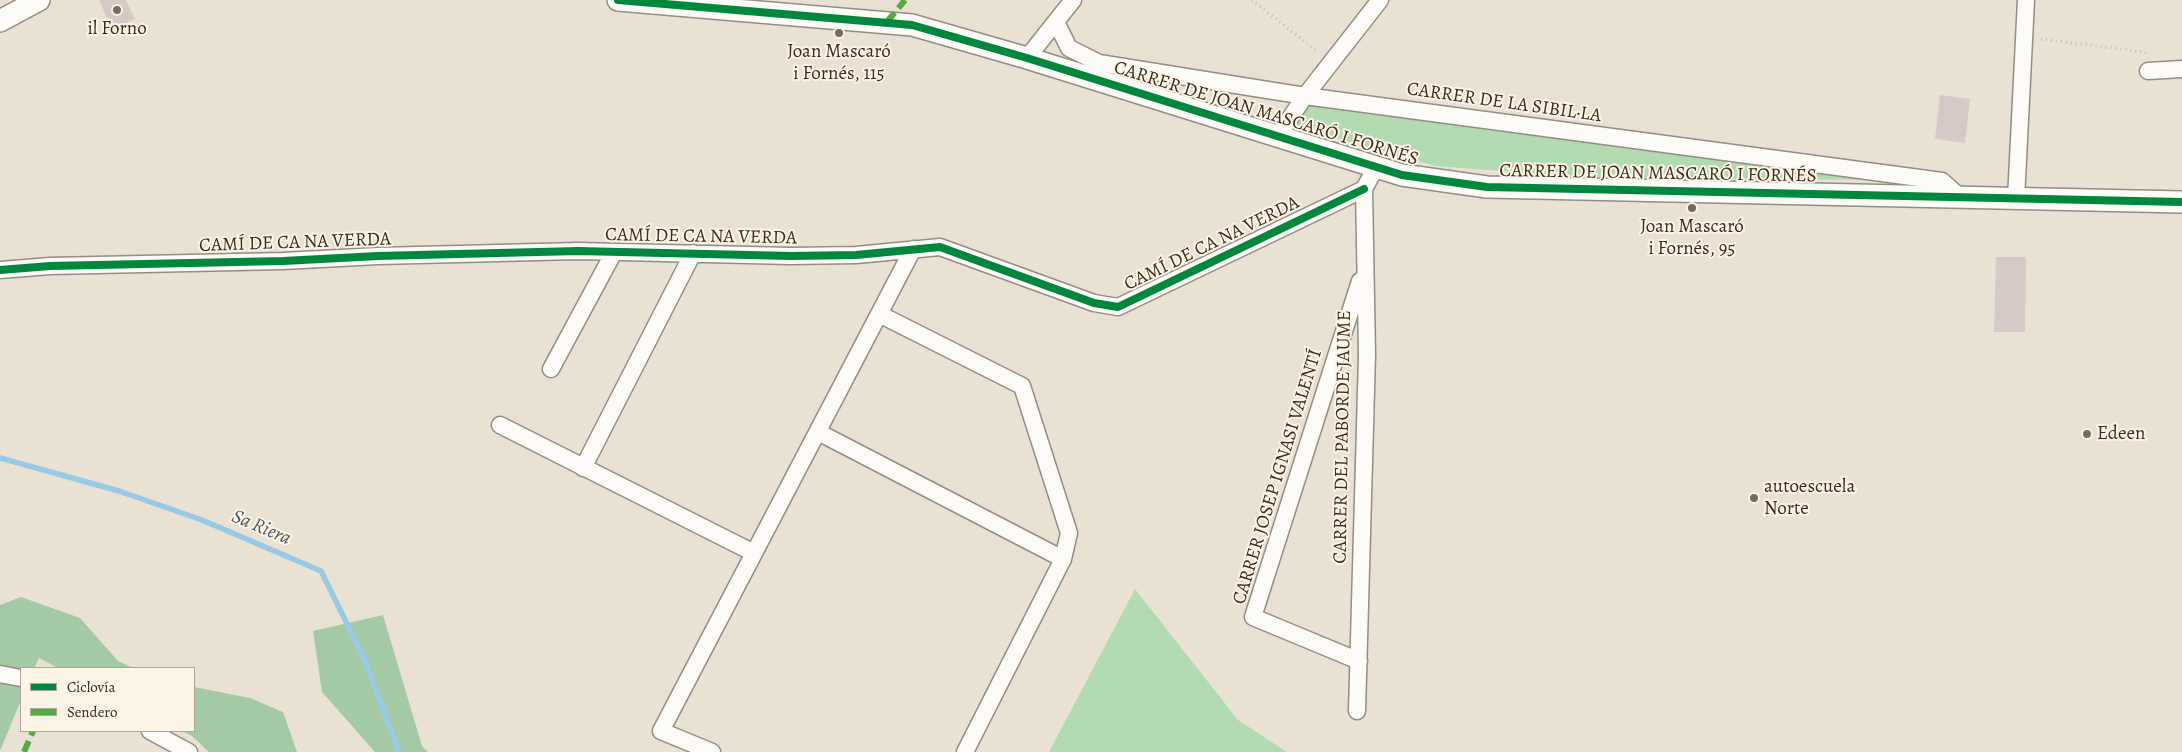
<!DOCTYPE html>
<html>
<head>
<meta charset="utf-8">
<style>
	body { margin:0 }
	#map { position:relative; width:2182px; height:752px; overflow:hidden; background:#e9e2d2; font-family:Alegreya,serif }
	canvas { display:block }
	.legend { position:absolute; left:20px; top:667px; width:175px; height:65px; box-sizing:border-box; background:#fcf5e5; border:1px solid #afa495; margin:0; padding:6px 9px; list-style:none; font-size:15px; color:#3b2a1e }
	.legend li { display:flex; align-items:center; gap:10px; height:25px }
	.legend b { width:25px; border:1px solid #afa495 }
</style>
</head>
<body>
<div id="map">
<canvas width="2182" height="752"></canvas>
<ul class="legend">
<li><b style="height:6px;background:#00873e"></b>Ciclovía</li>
<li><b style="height:6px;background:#55ab43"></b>Sendero</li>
</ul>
</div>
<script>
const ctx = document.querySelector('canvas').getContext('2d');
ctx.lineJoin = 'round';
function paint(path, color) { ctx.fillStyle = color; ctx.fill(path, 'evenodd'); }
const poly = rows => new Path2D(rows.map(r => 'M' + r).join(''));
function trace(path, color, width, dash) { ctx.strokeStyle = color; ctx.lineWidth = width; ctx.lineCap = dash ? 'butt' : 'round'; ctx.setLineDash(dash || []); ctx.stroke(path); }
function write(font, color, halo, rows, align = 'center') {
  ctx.font = font + ' Alegreya,serif'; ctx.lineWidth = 4; ctx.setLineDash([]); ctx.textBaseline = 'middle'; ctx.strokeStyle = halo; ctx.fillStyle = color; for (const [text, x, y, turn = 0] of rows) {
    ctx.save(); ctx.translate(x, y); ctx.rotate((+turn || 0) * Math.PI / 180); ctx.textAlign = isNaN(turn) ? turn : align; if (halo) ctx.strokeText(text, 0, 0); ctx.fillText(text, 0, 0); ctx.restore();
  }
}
paint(poly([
	[1309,101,1887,180,1595,178,1435,166,1291,125],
	[1135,589,1238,720,1287,752,1049,752]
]), '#b2dbb2');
paint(poly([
	[21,597,80,618,118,661,133,668,58,668,39,658,34,668,21,668,21,700,0,751,0,605],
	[383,615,422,746,428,752,375,752,322,692,313,631],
	[194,687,250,698,283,712,297,752,209,752,192,736,182,731,194,731]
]), '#a4caa5');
trace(poly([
	[0,458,119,491,202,520,321,571,363,656,399,752]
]), '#96cae5', 5.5);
paint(poly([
	[99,0,126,0,135,19,112,29],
	[1940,95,1970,99,1965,143,1935,139],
	[1996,257,2026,257,2025,332,1994,332]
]), '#d7cac6');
const minor = poly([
	[1056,22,1069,48,1099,63,1305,96,1942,181,1960,197],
	[1027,58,1073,0],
	[2148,71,2182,69],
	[1278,136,1305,96,1380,0],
	[2016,199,2026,0],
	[0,270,50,266,283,261,378,256,578,251,791,256,856,255,940,247,1094,303,1118,307,1364,189],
	[879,314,1022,386,1069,533,1063,559,965,752],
	[551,369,614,252],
	[500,425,754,553],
	[818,432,1063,559],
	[583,468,693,253],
	[1359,661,1253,617,1360,281],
	[0,674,21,678],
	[1357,711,1367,355,1364,189,1376,167],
	[150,731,189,752],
	[712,752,661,731,913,249]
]);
const tertiary = poly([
	[618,0,912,25,1027,58,1402,175,1487,187,2182,202],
	[0,21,39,0]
]);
trace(minor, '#938d83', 19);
trace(tertiary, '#938d83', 24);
trace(poly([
	[1252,0,1318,52],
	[2041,39,2145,52,2146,56]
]), '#bfbcb8', 3, [1, 4]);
trace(minor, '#fcfbf8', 16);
trace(tertiary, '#fcfbf8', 21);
trace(poly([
	[887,22,905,0],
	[24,752,33,731]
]), '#55ab43', 6, [12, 6]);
trace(poly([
	[618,0,912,25,1027,58,1402,175,1487,187,2182,202],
	[0,270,50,266,283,261,378,256,578,251,791,256,856,255,940,247,1094,303,1118,307,1364,189]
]), '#00873e', 8);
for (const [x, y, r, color] of [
	[117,10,5,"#786a5d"],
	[839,33,5,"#786a5d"],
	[1692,208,5,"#786a5d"],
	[2087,434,5,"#786a5d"],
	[1754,498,5,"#786a5d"]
]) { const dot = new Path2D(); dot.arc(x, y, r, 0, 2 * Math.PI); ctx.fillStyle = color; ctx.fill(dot); trace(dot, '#fcf5e5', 2); }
write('19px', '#3b2a1e', '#fcf5e5', [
	["il Forno",117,29],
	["Joan Mascaró",839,52],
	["i Fornés, 115",839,74],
	["Joan Mascaró",1692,227],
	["i Fornés, 95",1692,249],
	["Edeen",2097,434,"left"],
	["autoescuela",1764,487,"left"],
	["Norte",1764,509,"left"]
]);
write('19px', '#3b2a1e', '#fcf5e5', [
	["CARRER DE LA SIBIL·LA",1504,103,8],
	["CARRER DE JOAN MASCARÓ I FORNÉS",1266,114,17],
	["CARRER DE JOAN MASCARÓ I FORNÉS",1658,174,1],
	["CAMÍ DE CA NA VERDA",701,237,1],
	["CAMÍ DE CA NA VERDA",295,243,-2],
	["CAMÍ DE CA NA VERDA",1212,244,-26],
	["CARRER DEL PABORDE JAUME",1343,437,-89],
	["CARRER JOSEP IGNASI VALENTÍ",1278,477,-73]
]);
write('italic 20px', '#4c575c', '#fcf5e5', [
	["Sa Riera",261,528,23]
]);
</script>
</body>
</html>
